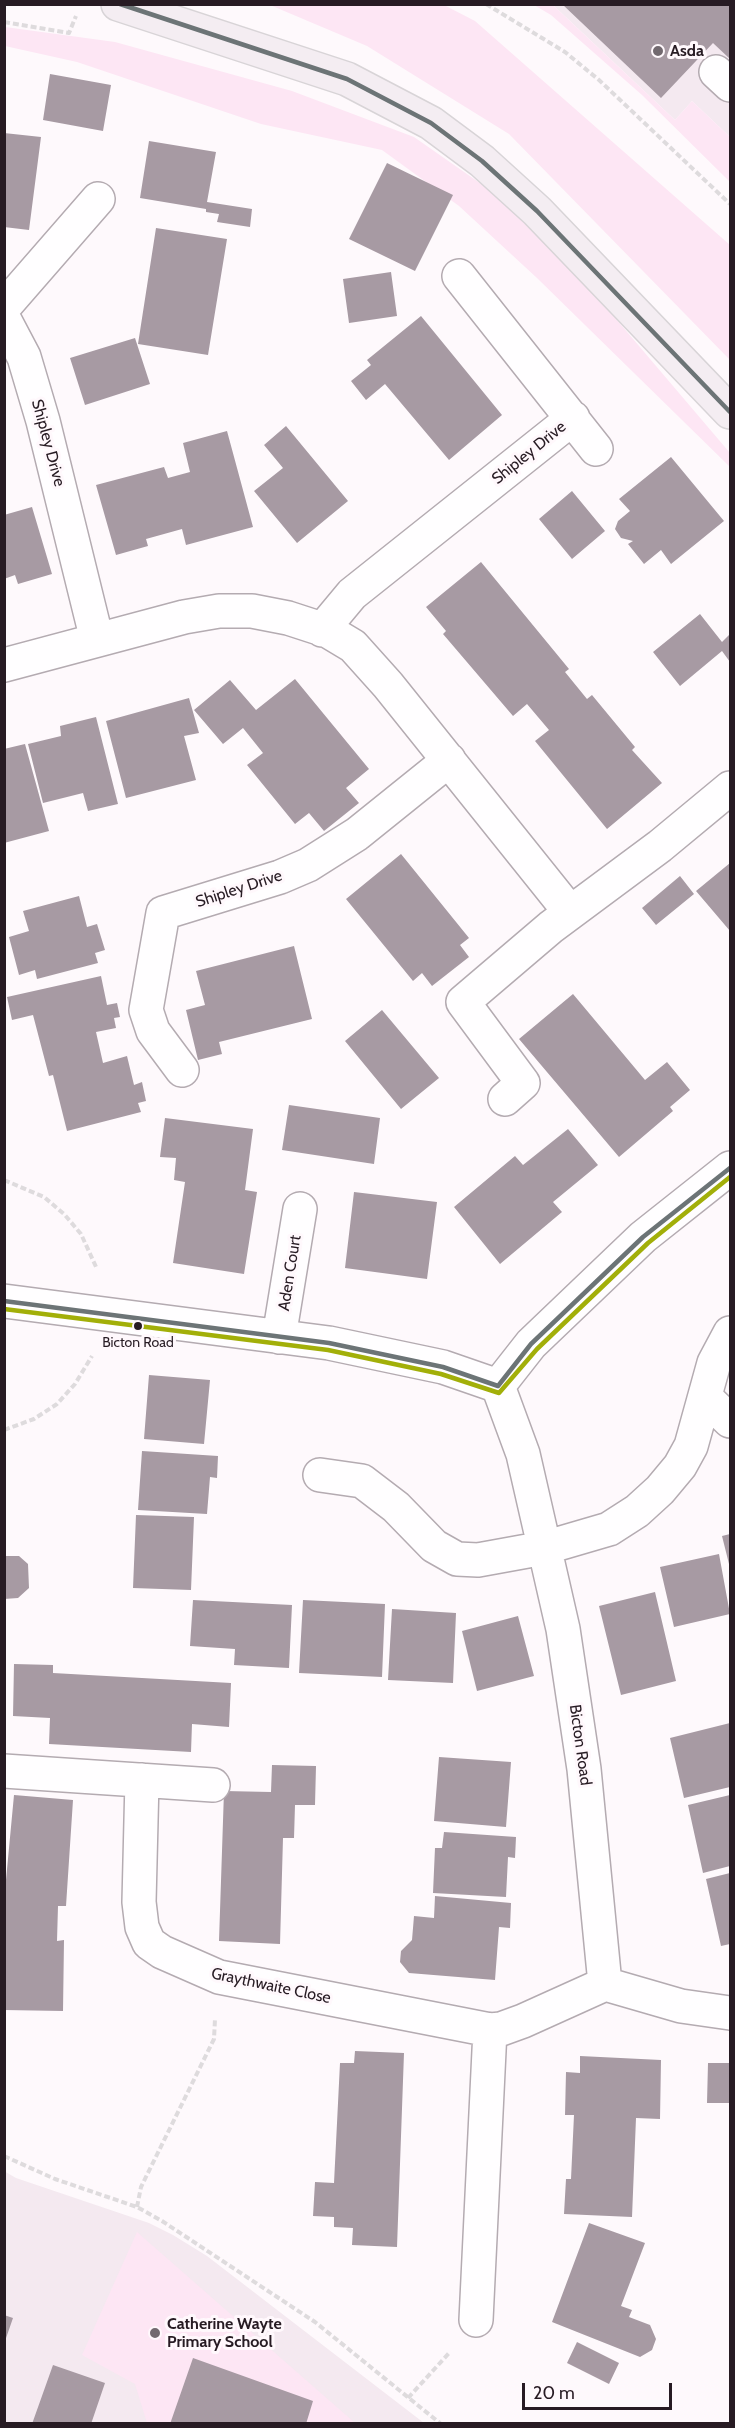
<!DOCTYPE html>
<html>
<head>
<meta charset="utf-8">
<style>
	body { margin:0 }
	#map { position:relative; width:735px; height:2428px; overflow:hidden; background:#fef9fc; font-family:Cabin,sans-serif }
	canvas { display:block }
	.frame { position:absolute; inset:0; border:6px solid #271b23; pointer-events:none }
	.scale { position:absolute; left:522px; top:2383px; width:150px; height:27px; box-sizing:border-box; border:3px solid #271b23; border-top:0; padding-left:8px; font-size:18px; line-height:21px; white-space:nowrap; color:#271b23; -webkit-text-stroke:4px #fff8fc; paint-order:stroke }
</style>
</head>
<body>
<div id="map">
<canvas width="735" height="2428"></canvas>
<div class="frame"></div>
<div class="scale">20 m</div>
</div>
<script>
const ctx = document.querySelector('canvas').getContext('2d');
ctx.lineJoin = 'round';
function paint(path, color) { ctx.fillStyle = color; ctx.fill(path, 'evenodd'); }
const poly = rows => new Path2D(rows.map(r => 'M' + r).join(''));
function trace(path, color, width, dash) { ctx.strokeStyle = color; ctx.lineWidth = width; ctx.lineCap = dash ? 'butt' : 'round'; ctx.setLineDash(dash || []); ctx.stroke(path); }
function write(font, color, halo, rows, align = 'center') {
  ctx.font = font + ' Cabin,sans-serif'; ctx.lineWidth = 6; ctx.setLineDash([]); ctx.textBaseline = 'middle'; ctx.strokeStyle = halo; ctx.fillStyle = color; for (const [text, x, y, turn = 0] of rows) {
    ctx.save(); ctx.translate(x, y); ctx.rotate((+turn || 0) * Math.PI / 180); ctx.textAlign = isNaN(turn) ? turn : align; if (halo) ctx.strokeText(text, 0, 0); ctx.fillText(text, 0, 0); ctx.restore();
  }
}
paint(poly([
	[553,5,730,5,730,137,692,101,675,120],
	[4,2171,16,2178,149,2223,173,2235,207,2256,424,2423,5,2423]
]), '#f4e9f0');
paint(poly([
	[270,5,444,5,475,21,730,245,730,360,509,134,367,46],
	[534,5,553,5,675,120,692,101,730,137,730,182,642,95,551,15],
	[5,27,115,42,292,91,414,137,507,202,605,306,730,453,730,467,537,278,459,206,382,150,261,124,77,62,5,46],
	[137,2232,355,2423,147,2423,135,2384,82,2355]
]), '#fde6f4');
paint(poly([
	[562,4,730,4,730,59,713,43,661,98],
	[50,74,111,85,103,131,43,120],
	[4,133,41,137,29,230,4,227],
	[149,141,216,152,207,202,252,209,250,227,217,222,219,214,206,212,206,209,140,198],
	[387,163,453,195,415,271,349,239],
	[156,228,227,239,208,355,138,344],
	[391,272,397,316,349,323,343,279],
	[421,316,502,415,449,460,385,384,366,400,351,381,371,365,367,360],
	[135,338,150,384,85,405,70,358],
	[286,426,348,501,297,543,254,491,283,468,264,445],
	[227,431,253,527,186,545,182,529,146,539,148,546,116,555,96,485,164,467,168,478,190,472,183,443],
	[671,457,724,521,671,564,661,550,644,564,628,544,633,541,621,538,615,529,618,521,630,511,619,499],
	[572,491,605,531,572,559,539,519],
	[32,507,52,574,18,584,15,575,4,579,4,515],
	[481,562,569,669,565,672,587,699,592,695,635,747,632,750,662,783,607,829,535,741,549,730,527,704,513,716,443,634,446,631,426,607],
	[700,614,722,642,730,634,730,662,722,651,680,686,653,652],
	[295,679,369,769,346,788,359,803,324,831,309,813,295,824,247,765,263,753,243,728,223,744,194,710,230,680,256,710],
	[189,698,199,733,184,736,196,780,126,798,106,721],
	[96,717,118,804,88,811,83,793,43,803,28,744,61,736,60,726],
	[25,744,49,831,4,843,4,749],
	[401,854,469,938,460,945,469,957,432,986,422,973,413,981,346,899],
	[730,863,730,931,696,891],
	[680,876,694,894,656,925,642,908],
	[79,896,87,927,97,924,105,950,95,953,98,963,37,979,35,970,19,975,9,937,29,931,23,911],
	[294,946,312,1019,219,1042,222,1054,198,1060,186,1010,205,1005,196,971],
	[101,976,107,1005,117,1003,120,1017,114,1018,116,1028,96,1032,103,1063,127,1056,134,1085,142,1082,146,1101,138,1103,141,1112,67,1131,53,1075,49,1076,33,1015,12,1020,7,997],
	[573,994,645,1080,667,1062,690,1090,670,1107,673,1111,619,1157,519,1039],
	[382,1010,439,1078,401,1109,345,1041],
	[289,1105,380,1118,374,1164,282,1150],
	[165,1118,253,1129,245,1190,257,1192,244,1274,173,1263,185,1182,174,1180,176,1158,160,1157],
	[568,1129,598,1165,553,1202,562,1212,500,1264,454,1207,515,1156,523,1165],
	[354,1192,437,1202,427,1279,345,1268],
	[149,1375,210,1380,204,1444,144,1439],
	[142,1451,218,1456,217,1478,210,1477,207,1514,138,1510],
	[136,1515,194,1517,191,1590,133,1588],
	[730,1534,730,1568,722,1536],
	[719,1554,730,1614,674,1627,660,1567],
	[4,1556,19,1556,28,1564,29,1588,18,1598,4,1599],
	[655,1592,676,1681,621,1695,599,1606],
	[193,1600,292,1605,289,1668,234,1665,235,1649,190,1646],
	[303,1600,385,1604,382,1677,299,1673],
	[392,1609,456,1613,453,1683,388,1680],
	[518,1616,534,1676,477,1691,462,1631],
	[14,1664,53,1665,53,1673,231,1683,229,1727,192,1724,191,1752,49,1744,50,1718,13,1716],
	[730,1723,730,1787,684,1798,670,1738],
	[439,1757,511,1762,506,1827,434,1821],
	[272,1765,316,1766,315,1805,295,1805,294,1838,283,1838,280,1944,219,1941,224,1791,271,1792],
	[14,1795,73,1800,66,1906,58,1906,57,1941,64,1940,63,2011,4,2010,4,1901],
	[730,1795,730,1866,703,1873,688,1805],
	[444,1832,516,1837,515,1858,508,1857,506,1897,433,1893,435,1848,442,1848],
	[730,1873,730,1944,721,1946,706,1879],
	[435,1896,511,1903,510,1928,499,1927,495,1980,409,1973,400,1962,401,1951,412,1940,414,1916,434,1918],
	[355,2051,404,2053,397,2247,352,2245,353,2228,334,2227,334,2217,313,2216,315,2182,334,2183,340,2063,354,2063],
	[580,2056,661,2060,660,2119,636,2118,632,2217,564,2214,566,2179,571,2179,574,2115,565,2115,566,2072,580,2073],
	[708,2063,730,2063,730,2103,707,2103],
	[589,2223,645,2243,621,2306,632,2310,629,2317,650,2325,656,2339,652,2350,640,2357,552,2322],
	[4,2315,13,2318,5,2341,4,2341],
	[577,2342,619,2363,609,2384,567,2363],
	[193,2358,313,2401,306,2424,170,2424],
	[53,2365,105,2383,91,2424,32,2424]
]), '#a79aa3');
const minor = poly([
	[716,72,730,85],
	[459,276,596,449],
	[4,307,98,199],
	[4,319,24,357,43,421,97,640],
	[322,630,352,594,573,418],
	[4,665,184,617,219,611,252,611,288,618,328,631,353,646,388,685,570,912],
	[182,1070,153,1031,146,1010,163,913,280,877,308,865,357,834,449,760],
	[505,1099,523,1083,463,1002,551,927,660,846,730,788],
	[4,1301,329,1343,443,1367,498,1386,531,1344,643,1237,730,1168],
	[279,1337,300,1209],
	[498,1386,523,1454,563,1629,584,1769,605,1984,681,2006,730,2013],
	[705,1397,730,1421],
	[320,1475,362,1481,396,1507,434,1546,457,1559,478,1560,544,1548,609,1529,637,1511,660,1490,680,1466,691,1446,714,1363,730,1333],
	[4,1771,213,1785],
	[142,1780,139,1902,142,1927,149,1943,162,1952,219,1977,490,2030],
	[476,2320,490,2030,501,2029,523,2021,605,1984]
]);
const major = poly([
	[118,4,347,79,431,123,482,161,537,211,730,412]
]);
trace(minor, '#b4abb1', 36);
trace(major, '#d8d4d7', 36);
trace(poly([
	[486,4,565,52,599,80,730,204],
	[4,22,69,33,76,16],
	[4,1180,44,1197,64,1214,81,1234,97,1269],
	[4,1430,34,1419,57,1404,75,1384,92,1356],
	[4,2156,55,2179,137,2207,162,2221,315,2322,441,2424],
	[137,2207,141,2187,214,2039,215,2019],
	[408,2398,450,2352]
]), '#dedbdd', 4, [6, 3]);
trace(minor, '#fffeff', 33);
trace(major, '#f4edf2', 33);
trace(poly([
	[120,4,347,79,431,123,482,161,537,211,730,412],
	[4,1301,329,1343,443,1367,498,1386,531,1344,643,1237,730,1168]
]), '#6c7476', 4.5);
trace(poly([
	[4,1309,328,1350,441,1374,499,1393,537,1349,648,1243,730,1177]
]), '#a2af09', 4.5);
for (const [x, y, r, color] of [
	[658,51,6,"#72696f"],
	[138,1326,5,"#271b23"],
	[155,2333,6,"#72696f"]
]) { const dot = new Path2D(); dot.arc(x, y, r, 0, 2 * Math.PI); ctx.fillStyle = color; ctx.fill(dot); trace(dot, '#fff8fc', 2); }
write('14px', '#271b23', '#fff8fc', [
	["Bicton Road",138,1343]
]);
write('bold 16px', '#271b23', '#fff8fc', [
	["Asda",670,51],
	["Catherine Wayte",167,2324],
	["Primary School",167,2342]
], 'left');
write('16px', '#271b23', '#fff8fc', [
	["Shipley Drive",48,443,75],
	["Shipley Drive",529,453,-39],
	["Shipley Drive",239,889,-18],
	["Aden Court",290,1273,-81],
	["Bicton Road",580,1745,82],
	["Graythwaite Close",271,1986,12]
]);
</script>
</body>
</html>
